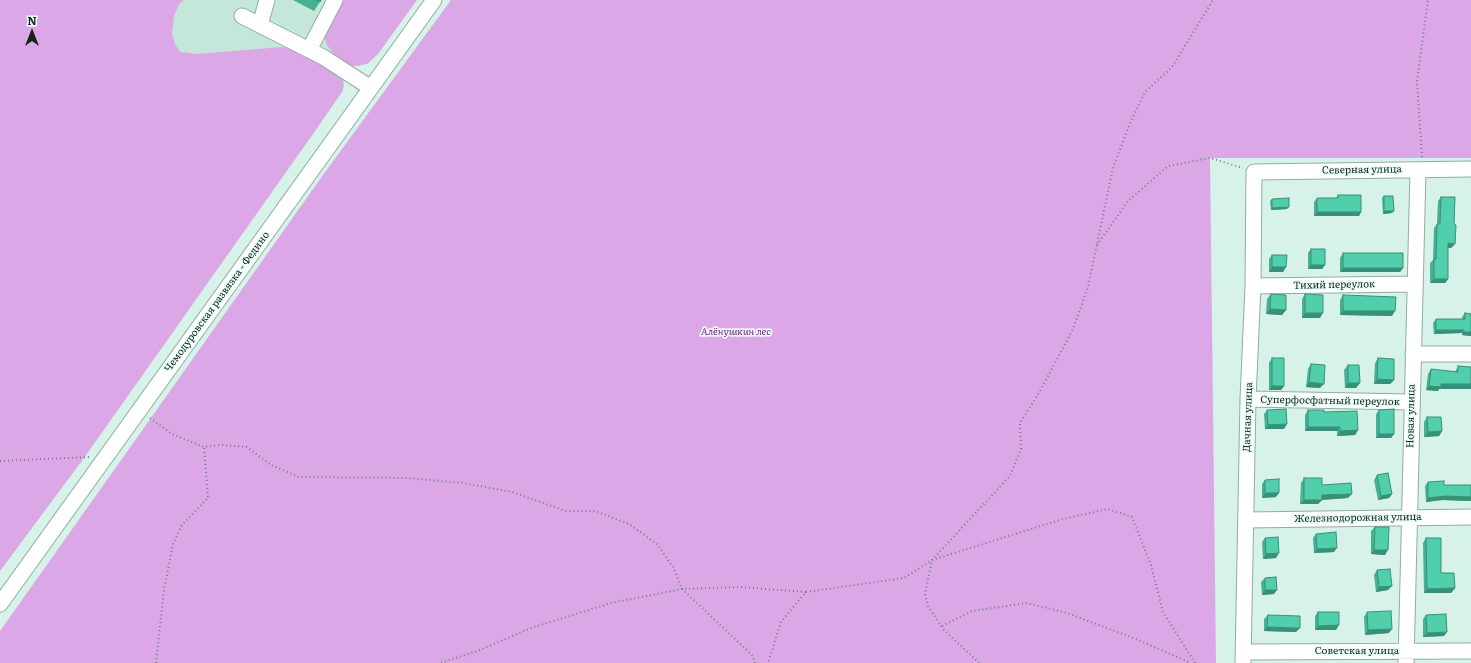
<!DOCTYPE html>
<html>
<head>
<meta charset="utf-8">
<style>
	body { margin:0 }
	#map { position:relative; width:1471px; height:663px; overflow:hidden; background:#d7f2e8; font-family:Literata,serif }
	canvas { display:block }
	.north { position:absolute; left:12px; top:12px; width:40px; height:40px; -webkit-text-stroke:3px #e8fef6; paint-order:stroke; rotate:0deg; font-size:11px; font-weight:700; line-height:16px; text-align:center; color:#18221e }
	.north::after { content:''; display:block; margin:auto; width:14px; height:18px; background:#18221e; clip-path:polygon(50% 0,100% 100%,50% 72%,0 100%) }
</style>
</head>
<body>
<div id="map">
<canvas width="1471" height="663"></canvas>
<div class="north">N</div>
</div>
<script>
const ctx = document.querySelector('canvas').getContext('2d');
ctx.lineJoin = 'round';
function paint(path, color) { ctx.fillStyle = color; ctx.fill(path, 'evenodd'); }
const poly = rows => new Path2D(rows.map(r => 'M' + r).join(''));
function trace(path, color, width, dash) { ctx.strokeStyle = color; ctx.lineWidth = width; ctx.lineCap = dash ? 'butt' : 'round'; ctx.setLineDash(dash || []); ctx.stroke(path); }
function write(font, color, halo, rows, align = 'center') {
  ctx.font = font + ' Literata,serif'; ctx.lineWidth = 3.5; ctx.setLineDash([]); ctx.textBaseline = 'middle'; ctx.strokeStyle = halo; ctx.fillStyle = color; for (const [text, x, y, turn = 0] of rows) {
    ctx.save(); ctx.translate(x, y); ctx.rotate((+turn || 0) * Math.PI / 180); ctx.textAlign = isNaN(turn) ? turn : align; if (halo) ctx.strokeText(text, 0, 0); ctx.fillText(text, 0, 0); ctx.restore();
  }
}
paint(poly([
	[134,0,395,0,286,148,123,6]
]), '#c4e7d9');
paint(poly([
	[0,0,184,0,179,4,174,16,172,34,175,44,180,52,198,54,282,47,299,51,336,72,343,80,344,86,342,92,313,134,84,458,0,571],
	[340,0,417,0,378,54,367,64,357,66,352,66,335,55,327,45,324,37,327,27],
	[451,0,1471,0,1471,158,1210,158,1216,663,0,663,0,631,323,175]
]), '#dba7e6');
const minor = poly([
	[242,16,323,57,371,88],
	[260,25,267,0],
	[309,50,335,0],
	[1253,286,1415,284],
	[1413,354,1471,354],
	[1248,399,1411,402],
	[1246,520,1471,517],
	[0,604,434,0],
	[1244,652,1471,651],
	[1243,663,1248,399,1253,286,1254,172,1471,169],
	[1406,663,1418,170]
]);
trace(minor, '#92aca3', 17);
trace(poly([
	[1422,157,1417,81,1428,0],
	[1097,245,1128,201,1168,166,1210,158,1243,168],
	[150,418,172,434,204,447,221,445,247,447,271,465,299,477,407,478,463,483,512,492,566,511,595,511,629,524,657,544,673,567,682,589,611,603,531,628,480,650,440,663],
	[0,461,90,457],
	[806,592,904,578,932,560,1010,476,1021,449,1020,423,1040,391,1073,329,1088,287,1113,168,1130,123,1145,92,1172,67,1213,0],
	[942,626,972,611,1027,603,1067,613,1136,639,1191,663],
	[156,663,164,590,173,544,182,525,208,498,204,447],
	[755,663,753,656,682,589,740,587,806,592,781,622,768,663],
	[979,663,944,630,928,606,925,594,932,560,1063,519,1108,509,1132,517,1151,565,1163,612,1195,663]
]), '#70827b', 2, [1, 3]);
trace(minor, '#fff', 15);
paint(poly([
	[293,0,321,0,314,11],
	[1338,195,1361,212,1359,216,1314,216,1314,202,1317,198,1336,198],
	[1384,196,1392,213,1383,214,1382,198],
	[1441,197,1454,224,1455,244,1451,248,1448,248,1448,279,1445,283,1430,283,1430,263,1433,260,1434,228,1437,224,1438,201],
	[1272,199,1287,209,1271,210,1270,201],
	[1311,249,1325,265,1322,269,1308,269,1308,253],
	[1343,253,1403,268,1400,272,1340,272,1340,258],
	[1272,255,1286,267,1283,272,1269,272,1269,259],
	[1271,294,1286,310,1282,315,1266,314,1267,299],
	[1305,294,1320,318,1302,318,1302,299],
	[1343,295,1392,316,1340,315,1340,300],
	[1465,313,1471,336,1462,335,1462,333,1434,334,1433,323,1436,319,1462,319,1462,317],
	[1272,358,1284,386,1281,390,1269,390,1269,363],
	[1378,358,1394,380,1390,384,1374,384,1375,363],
	[1311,364,1320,388,1306,387,1308,369],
	[1348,365,1356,388,1345,388,1344,370],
	[1458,366,1471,367,1439,389,1438,391,1426,390,1428,374,1431,369,1455,372],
	[1267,410,1284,429,1265,429,1264,414],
	[1308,410,1324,412,1358,430,1355,435,1337,436,1337,431,1305,431,1305,415],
	[1379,410,1394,434,1391,438,1376,438,1376,414],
	[1427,417,1442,431,1439,436,1424,437,1424,422],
	[1377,475,1392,494,1389,498,1378,500,1374,480],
	[1304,478,1322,485,1348,498,1322,500,1318,504,1300,504,1301,483],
	[1265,480,1276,497,1262,498,1262,484],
	[1428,482,1444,485,1471,485,1471,501,1442,500,1426,502,1425,486],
	[1375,527,1385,555,1371,554,1371,531],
	[1316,534,1334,552,1314,553,1313,538],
	[1265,538,1276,558,1263,559,1262,542],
	[1426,538,1441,573,1455,588,1451,593,1424,593,1423,543],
	[1377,570,1388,590,1376,592,1374,575],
	[1265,578,1274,594,1262,595,1261,582],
	[1318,612,1336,630,1315,630,1315,616],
	[1367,612,1389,633,1365,635,1364,617],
	[1268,615,1296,632,1264,631,1264,619],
	[1426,615,1444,636,1423,637,1423,619]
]), '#46b193');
paint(poly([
	[1289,207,1287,209,1271,210,1272,208],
	[1384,211,1394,211,1392,213,1383,214],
	[1317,212,1361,212,1359,216,1314,216],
	[1448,243,1455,244,1451,248,1445,248],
	[1311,265,1325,265,1322,269,1308,269],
	[1272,267,1286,267,1283,272,1269,272],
	[1343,268,1403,268,1400,272,1340,272],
	[1434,279,1448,279,1445,283,1430,283],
	[1270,309,1286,310,1282,315,1266,314],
	[1343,311,1395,311,1392,316,1340,315],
	[1305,313,1323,313,1320,318,1302,318],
	[1436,330,1464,330,1462,333,1434,334],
	[1464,332,1471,332,1471,336,1462,335],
	[1377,379,1394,380,1390,384,1374,384],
	[1309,382,1324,384,1320,388,1306,387],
	[1348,383,1360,383,1356,388,1345,388],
	[1441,384,1471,384,1471,389,1439,389,1438,391,1426,390,1429,386],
	[1272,386,1284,386,1281,390,1269,390],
	[1287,424,1284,429,1265,429,1268,425],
	[1308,427,1340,427,1337,431,1305,431],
	[1358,430,1355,435,1337,436,1340,431],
	[1442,431,1439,436,1424,437,1428,432],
	[1379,434,1394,434,1391,438,1376,438],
	[1265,493,1279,493,1276,497,1262,498],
	[1352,494,1348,498,1319,500,1322,495],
	[1392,494,1389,498,1378,500,1381,496],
	[1445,496,1471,497,1471,501,1442,500,1426,502,1428,498],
	[1304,500,1322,500,1318,504,1300,504],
	[1337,548,1334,552,1314,553,1317,549],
	[1374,550,1388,550,1385,555,1371,554],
	[1279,553,1276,558,1263,559,1266,554],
	[1392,586,1388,590,1376,592,1379,587],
	[1455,588,1451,593,1424,593,1427,589],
	[1265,590,1277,590,1274,594,1262,595],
	[1339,625,1336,630,1315,630,1318,626],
	[1267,627,1300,628,1296,632,1264,631],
	[1392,629,1389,633,1365,635,1368,630],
	[1447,632,1444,636,1423,637,1427,633]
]), '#399078');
const building = poly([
	[316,0,321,0,320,2,316,0],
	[1338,195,1361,195,1361,212,1317,212,1317,198,1338,198,1338,195],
	[1384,196,1393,196,1394,211,1384,211,1384,196],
	[1441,197,1455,197,1454,224,1456,225,1455,244,1448,243,1448,279,1434,279,1434,259,1436,259,1437,224,1440,224,1441,197],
	[1289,198,1289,207,1272,208,1272,199,1289,198],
	[1311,249,1325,249,1325,265,1311,265,1311,249],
	[1343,253,1403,253,1403,268,1343,268,1343,253],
	[1272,255,1287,255,1286,267,1272,267,1272,255],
	[1271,294,1286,295,1286,310,1270,309,1271,294],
	[1305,294,1323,295,1323,313,1305,313,1305,294],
	[1343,295,1396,297,1395,311,1343,311,1343,295],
	[1465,313,1471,314,1471,332,1464,332,1464,330,1436,330,1436,319,1465,319,1465,313],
	[1272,358,1284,358,1284,386,1272,386,1272,358],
	[1378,358,1394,359,1394,380,1377,379,1378,358],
	[1311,364,1325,365,1324,384,1309,382,1311,364],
	[1348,365,1359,365,1360,383,1348,383,1348,365],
	[1458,366,1471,367,1471,384,1441,384,1441,387,1429,386,1431,369,1458,372,1458,366],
	[1286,409,1287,424,1268,425,1267,410,1286,409],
	[1394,409,1394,434,1379,434,1379,410,1394,409],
	[1308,410,1324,410,1324,412,1357,411,1358,430,1340,431,1340,427,1308,427,1308,410],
	[1427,417,1441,417,1442,431,1428,432,1427,417],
	[1388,473,1392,494,1381,496,1377,475,1388,473],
	[1304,478,1322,478,1322,485,1351,483,1352,494,1322,495,1322,500,1304,500,1304,478],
	[1279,479,1279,493,1265,493,1265,480,1279,479],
	[1444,481,1444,485,1471,485,1471,497,1445,496,1428,498,1428,482,1444,481],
	[1375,527,1389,527,1388,550,1374,550,1375,527],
	[1336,532,1337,548,1317,549,1316,534,1336,532],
	[1278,537,1279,553,1266,554,1265,538,1278,537],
	[1426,538,1441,538,1441,573,1454,573,1455,588,1427,589,1426,538],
	[1390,569,1392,586,1379,587,1377,570,1390,569],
	[1276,577,1277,590,1265,590,1265,578,1276,577],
	[1391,611,1392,629,1368,630,1367,612,1391,611],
	[1318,612,1339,612,1339,625,1318,626,1318,612],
	[1446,614,1447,632,1427,633,1426,615,1446,614],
	[1268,615,1300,616,1300,628,1267,627,1268,615]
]);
paint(building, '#51ceab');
trace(building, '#399078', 1);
write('10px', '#18221e', '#e8fef6', [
	["Северная улица",1362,170,-1],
	["Тихий переулок",1334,285,-1],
	["Чемодуровская развязка - Федино",217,302,-54],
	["Суперфосфатный переулок",1330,401,1],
	["Новая улица",1411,416,-89],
	["Дачная улица",1248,417,-88],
	["Железнодорожная улица",1358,518,-1],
	["Советская улица",1357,651]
]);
write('italic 10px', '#6d247d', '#e8fef6', [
	["Алёнушкин лес",736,332]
]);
</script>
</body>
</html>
